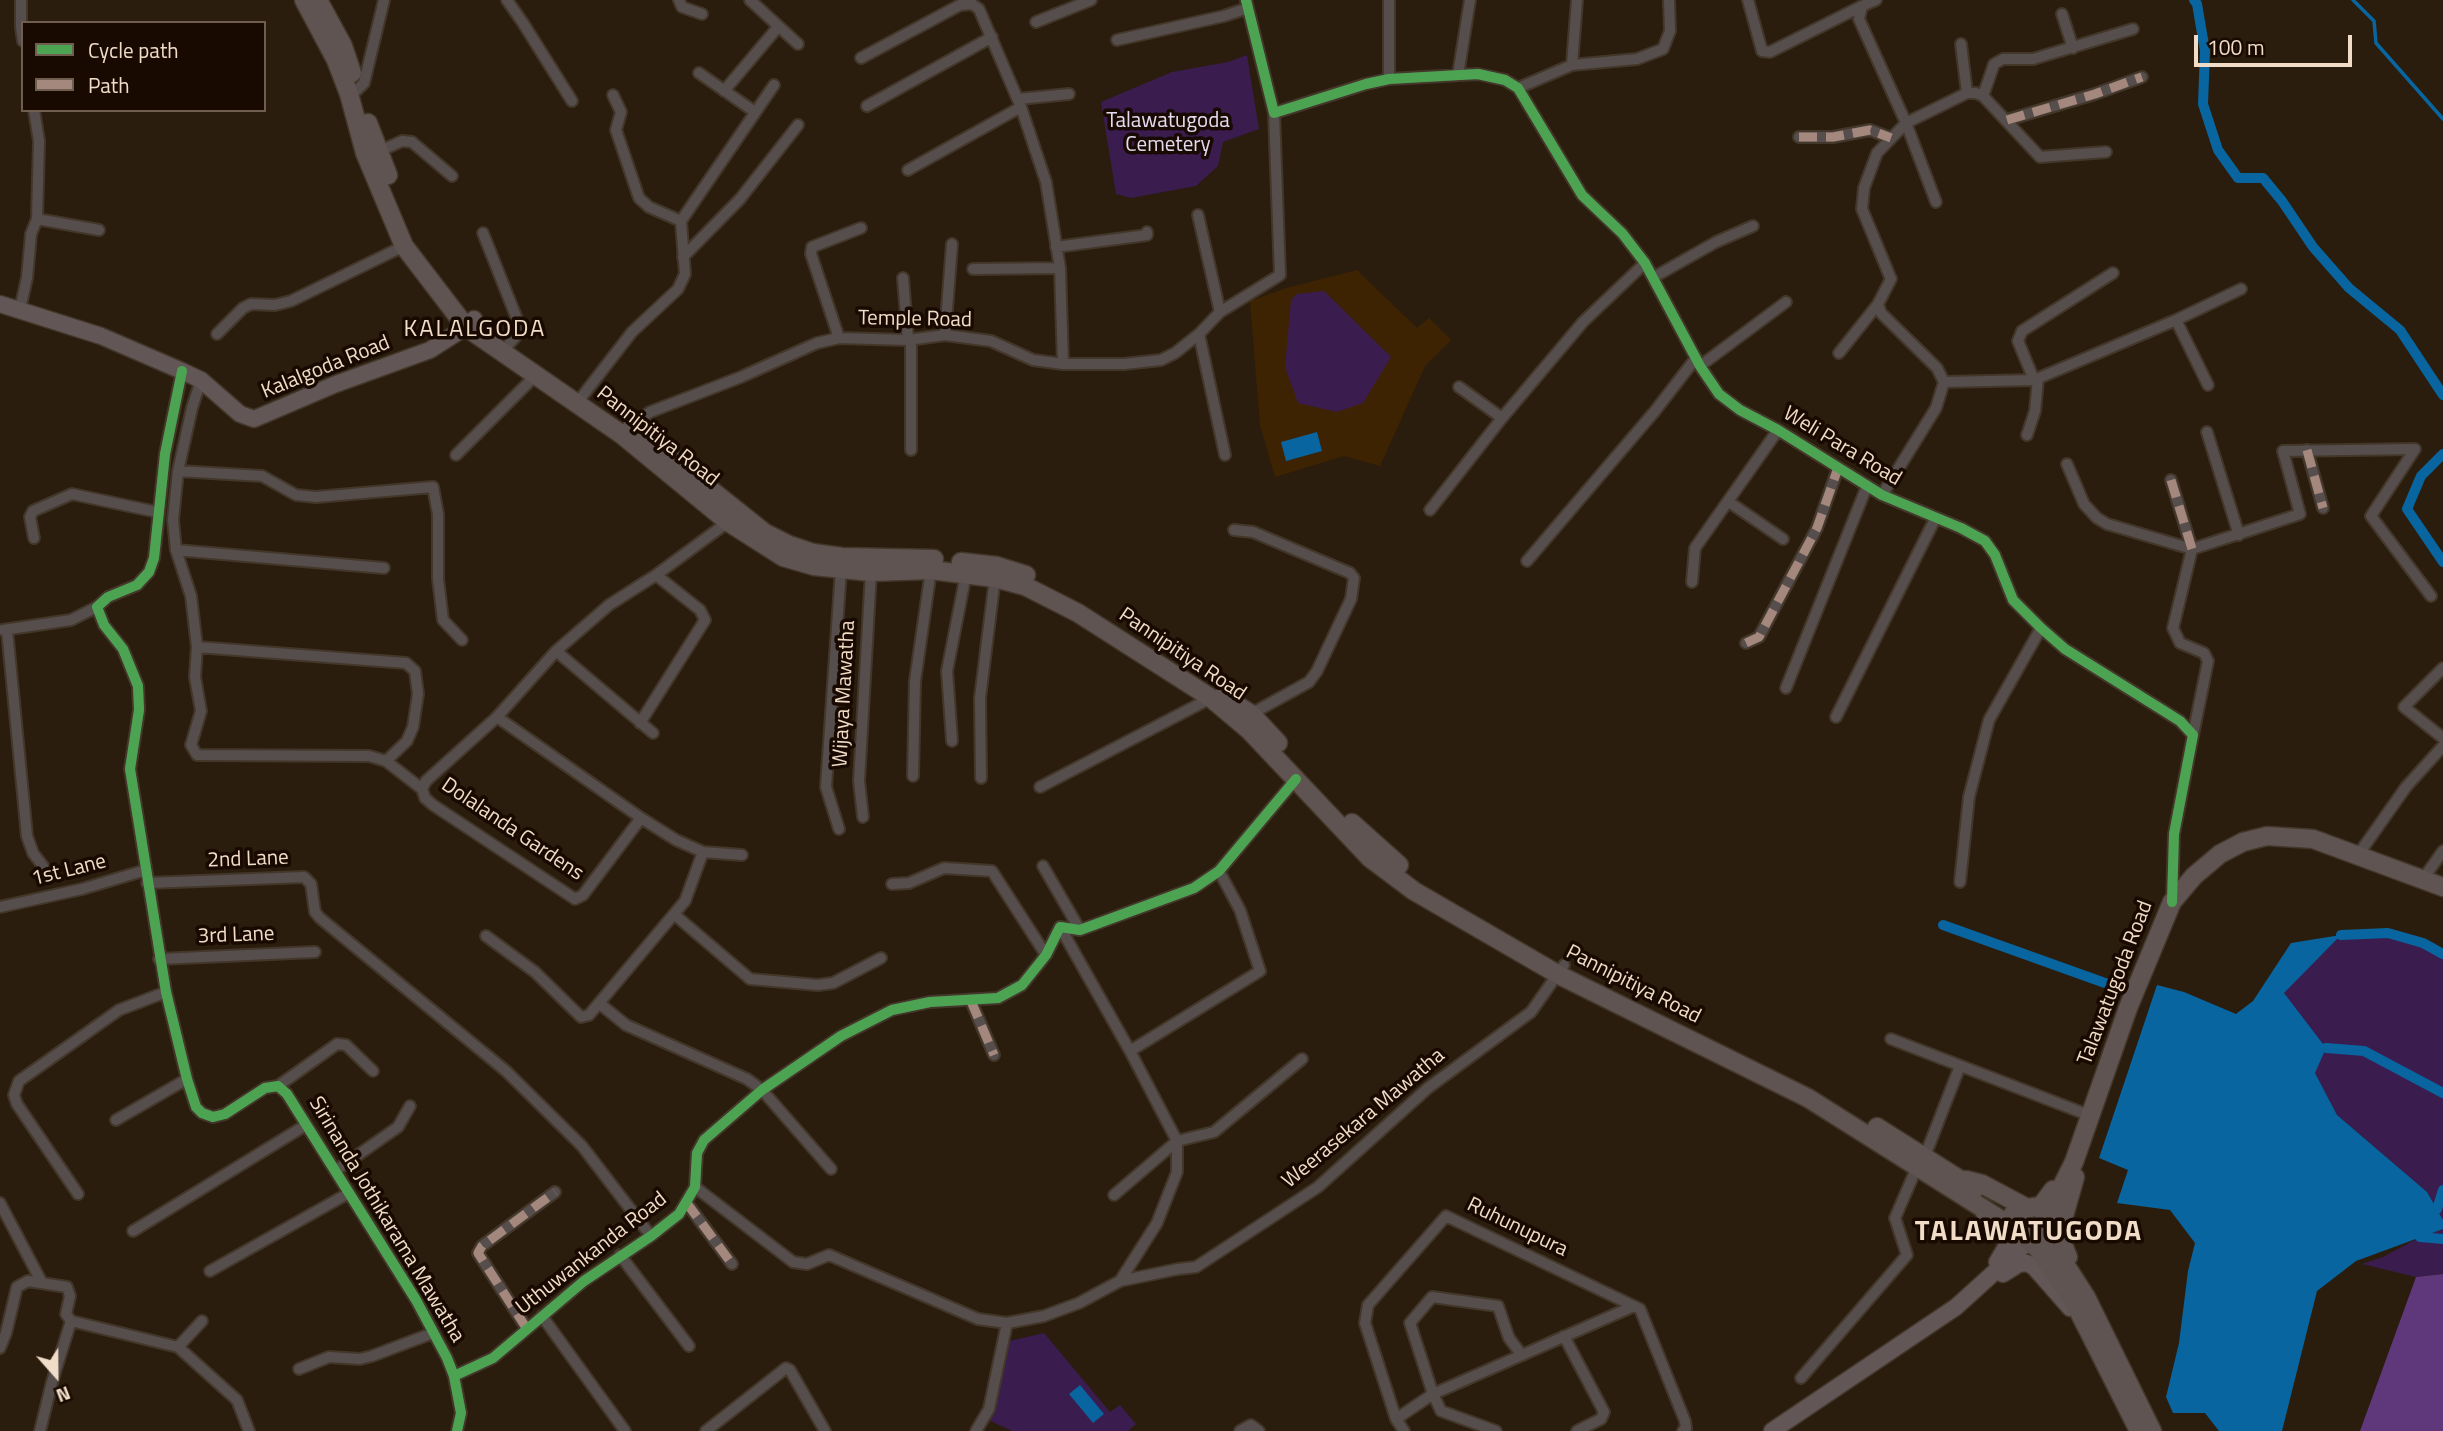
<!DOCTYPE html>
<html>
<head>
<meta charset="utf-8">
<style>
	body { margin:0 }
	#map { position:relative; width:2443px; height:1431px; overflow:hidden; background:#2a1d0d; font-family:"Titillium Web",sans-serif }
	canvas { display:block }
	.legend { position:absolute; left:21px; top:21px; width:245px; height:91px; box-sizing:border-box; background:#180a00; border:2px solid #6f5e50; margin:0; padding:9px 12px; list-style:none; font-size:21px; color:#f1dcc8 }
	.legend li { display:flex; align-items:center; gap:14px; height:35px }
	.legend b { width:35px; border:2px solid #6f5e50 }
	.north { position:absolute; left:21px; top:1340px; width:70px; height:70px; -webkit-text-stroke:5px #180a00; paint-order:stroke; rotate:159deg; font-size:19px; font-weight:700; line-height:28px; text-align:center; color:#f1dcc8 }
	.north::after { content:''; display:block; margin:auto; width:24px; height:32px; background:#f1dcc8; clip-path:polygon(50% 0,100% 100%,50% 72%,0 100%) }
	.scale { position:absolute; left:2194px; top:35px; width:158px; height:32px; box-sizing:border-box; border:4px solid #f1dcc8; border-top:0; padding-left:9px; font-size:21px; line-height:24px; white-space:nowrap; color:#f1dcc8; -webkit-text-stroke:5px #180a00; paint-order:stroke }
</style>
</head>
<body>
<div id="map">
<canvas width="2443" height="1431"></canvas>
<ul class="legend">
<li><b style="height:9px;background:#4ca352"></b>Cycle path</li>
<li><b style="height:9px;background:#a5887d"></b>Path</li>
</ul>
<div class="north">N</div>
<div class="scale">100 m</div>
</div>
<script>
const ctx = document.querySelector('canvas').getContext('2d');
ctx.lineJoin = 'round';
function paint(path, color) { ctx.fillStyle = color; ctx.fill(path, 'evenodd'); }
const poly = rows => new Path2D(rows.map(r => 'M' + r).join(''));
function trace(path, color, width, dash) { ctx.strokeStyle = color; ctx.lineWidth = width; ctx.lineCap = dash ? 'butt' : 'round'; ctx.setLineDash(dash || []); ctx.stroke(path); }
function write(font, color, halo, rows, align = 'center') {
  ctx.font = font + ' "Titillium Web",sans-serif'; ctx.lineWidth = 7; ctx.setLineDash([]); ctx.textBaseline = 'middle'; ctx.strokeStyle = halo; ctx.fillStyle = color; for (const [text, x, y, turn = 0] of rows) {
    ctx.save(); ctx.translate(x, y); ctx.rotate((+turn || 0) * Math.PI / 180); ctx.textAlign = isNaN(turn) ? turn : align; if (halo) ctx.strokeText(text, 0, 0); ctx.fillText(text, 0, 0); ctx.restore();
  }
}
paint(poly([
	[1357,270,1417,328,1429,318,1451,340,1425,366,1380,466,1344,456,1275,477,1260,425,1250,301,1286,288]
]), '#3e2302');
paint(poly([
	[1247,55,1259,129,1223,142,1218,166,1196,186,1131,198,1116,194,1101,102,1172,72,1228,62],
	[1324,291,1391,357,1363,403,1337,412,1298,403,1285,367,1291,300,1297,294],
	[2388,933,2423,943,2443,954,2443,1220,2427,1192,2337,1115,2315,1073,2284,992,2341,935],
	[2443,1229,2443,1274,2416,1277,2362,1264,2383,1257,2420,1237],
	[1044,1333,1110,1412,1120,1405,1136,1424,1128,1431,1012,1431,988,1420,994,1411,1005,1342]
]), '#3a1c4e');
paint(poly([
	[2443,1274,2443,1431,2360,1431,2416,1277]
]), '#5f377b');
paint(poly([
	[1317,432,1322,451,1286,461,1281,442],
	[2341,935,2284,993,2326,1048,2315,1073,2337,1115,2427,1192,2443,1220,2443,1229,2356,1261,2317,1291,2282,1431,2219,1431,2205,1413,2173,1413,2166,1397,2179,1343,2188,1271,2195,1243,2170,1210,2117,1203,2128,1170,2099,1158,2157,985,2184,992,2236,1014,2253,1001,2291,943],
	[1080,1385,1104,1414,1093,1423,1069,1394]
]), '#0865a0');
trace(poly([
	[2353,0,2374,21,2376,43,2443,119]
]), '#0865a0', 3.5);
trace(poly([
	[2194,0,2197,4,2205,51,2203,104,2218,150,2238,178,2263,178,2282,201,2313,247,2349,288,2400,330,2443,395],
	[2443,454,2421,476,2407,509,2443,562],
	[1943,925,2119,988],
	[2341,935,2388,933,2423,943,2443,954],
	[2326,1048,2364,1051,2443,1093],
	[2437,1209,2443,1190],
	[2420,1237,2443,1239]
]), '#0865a0', 10);
const street = poly([
	[21,0,21,27,23,41],
	[507,0,523,23,572,101],
	[679,0,682,7,702,14],
	[750,0,798,44],
	[1246,0,1274,113,1366,84,1389,79,1478,74,1505,80,1518,88,1582,195,1622,233,1645,263,1700,366,1719,394,1740,410,1778,430,1882,495,1961,528,1985,541,1995,555,2013,600,2041,628,2065,649,2180,721,2193,735,2174,834,2172,902],
	[1389,0,1389,79],
	[1748,0,1762,51,1770,52,1862,6],
	[1876,0,1862,6,1859,19,1906,123,1877,153,1864,188,1862,209,1891,279,1878,304,1881,313,1937,368,1944,382,1936,408,1882,495],
	[2062,14,2073,48],
	[1036,22,1091,0],
	[1117,40,1224,16,1248,8],
	[1961,44,1967,93],
	[861,58,960,5,972,4,979,9,1021,107,1046,182,1060,268,1063,364],
	[1572,65,1577,0],
	[699,73,755,112],
	[1458,75,1470,0],
	[1518,88,1572,65,1637,59,1663,49,1670,31,1669,0],
	[724,91,778,27],
	[349,94,357,90,364,83,384,0],
	[613,95,621,112,616,130,639,198,649,207,681,221],
	[1983,96,1994,64,2003,59,2033,59,2133,29],
	[1018,99,1069,94],
	[867,106,992,37],
	[2007,120,2095,94,2142,77],
	[1799,137,1833,137,1870,130,1891,138],
	[378,152,402,141,412,142,452,176],
	[908,170,1021,107],
	[1936,202,1906,123,1967,93,1976,93,1983,96,2040,157,2106,152],
	[1198,215,1220,312],
	[37,219,99,230],
	[681,221,774,85],
	[483,233,519,324,519,333,509,344],
	[1056,247,1147,235,1147,232],
	[683,257,740,199,798,125],
	[973,269,1060,268],
	[1654,277,1716,242,1753,226],
	[903,278,908,340],
	[20,309,27,278,31,234,37,219,39,141,34,110],
	[2176,320,2208,385],
	[217,334,243,308,251,304,275,305,291,301,404,246],
	[1199,334,1225,455],
	[945,335,952,244],
	[839,338,811,254,812,247,861,228],
	[911,339,911,450],
	[1839,353,1878,304],
	[1700,366,1786,302],
	[182,371,165,454,154,558,149,572,137,585,108,597,97,607,104,625,123,649,138,686,139,710,130,769,166,992,187,1079,196,1107,202,1113,213,1117,225,1114,265,1088,278,1086,287,1094,416,1300,447,1358,454,1376,461,1413,457,1431],
	[201,380,192,408,178,471,173,520,176,550,191,596,197,647,195,677,201,711,191,745,197,755,369,756,386,761,422,789],
	[2034,380,2018,341,2022,331,2113,273],
	[1944,382,2034,380,2176,320,2241,289],
	[1459,387,1502,418],
	[577,403,632,332,678,289,685,274,681,221],
	[627,428,650,412,741,377,817,343,839,338,908,340,945,335,991,341,1033,360,1063,364,1124,364,1161,360,1175,353,1199,334,1220,312,1280,275,1274,113],
	[2207,432,2239,535],
	[2027,435,2035,411,2038,379],
	[2307,450,2323,508],
	[456,455,536,375],
	[2067,464,2084,504,2097,518,2107,524,2192,549,2300,514,2283,451,2415,449,2371,516,2431,596],
	[178,471,262,476,296,495,316,497,433,487,438,514,438,579,443,620,462,640],
	[2171,480,2192,549,2173,628,2180,643,2204,653,2208,661,2193,735],
	[1729,502,1783,539],
	[1430,510,1502,418,1583,322,1645,263],
	[1234,530,1253,532,1350,573,1354,578,1351,599,1317,671,1309,682,1251,714],
	[34,538,30,517,33,511,72,494,157,512],
	[176,550,384,568],
	[1527,561,1655,411,1696,358],
	[1692,582,1695,548,1778,430],
	[3,630,71,620,97,607],
	[7,630,27,836,33,853,43,866],
	[1746,643,1759,637,1817,528,1838,468],
	[197,647,406,663,415,671,418,694,413,727,407,741,386,761],
	[556,651,653,733],
	[2443,668,2404,707,2443,738],
	[1786,688,1867,486],
	[497,717,641,818,583,895,575,899,433,805,425,798,422,789,426,781,497,717,556,651,609,605,656,575,728,522],
	[1836,717,1935,519],
	[640,723,705,620,700,610,656,575],
	[952,741,947,671,966,574],
	[913,776,915,681,931,570],
	[981,778,980,698,995,578],
	[1040,787,1211,698],
	[863,817,859,781,871,572],
	[641,818,676,840,703,852,742,855],
	[839,829,826,787,841,569],
	[2358,855,2406,787,2443,746],
	[1043,866,1080,930],
	[2423,879,2443,851],
	[1960,882,1969,797,1989,720,2041,628],
	[147,883,304,877,311,884,315,912,320,918,506,1071,582,1146,651,1236],
	[892,884,909,883,944,868,992,871,1046,955],
	[0,907,82,889,146,870],
	[675,915,750,979,818,985,833,983,881,958],
	[1060,927,1130,1051,1177,1141,1177,1172,1157,1223,1120,1281],
	[486,936,535,972,581,1017,589,1015,685,901,703,852],
	[159,959,315,952],
	[971,1001,994,1055],
	[600,1004,626,1025,747,1079,762,1090,831,1169],
	[1891,1039,2091,1116],
	[1130,1051,1260,971,1240,910,1219,871],
	[278,1086,337,1044,346,1045,373,1071],
	[116,1120,187,1079],
	[1925,1156,1960,1066],
	[335,1171,398,1127,410,1106],
	[695,1187,793,1262,807,1264,829,1255,978,1319,1007,1323,1044,1316,1079,1303,1120,1281,1178,1269,1196,1267,1318,1187,1428,1088,1531,1012,1564,965],
	[78,1194,17,1104,14,1095,19,1081,119,1010,166,992],
	[1114,1195,1177,1141,1214,1132,1302,1059],
	[686,1202,732,1264],
	[0,1203,41,1281],
	[133,1231,306,1125],
	[620,1255,689,1346],
	[210,1271,349,1193],
	[542,1316,625,1431],
	[527,1329,478,1253,482,1246,555,1192],
	[1564,1336,1604,1412,1601,1419,1577,1431],
	[178,1347,202,1321],
	[0,1348,6,1333,17,1287,28,1281,67,1287,70,1296,66,1314,71,1321,178,1347,237,1400,249,1431],
	[299,1369,329,1357,360,1359,372,1356,433,1333],
	[454,1376,493,1358,584,1281,651,1236,679,1214,695,1187,697,1153,704,1140,762,1090,841,1036,892,1010,930,1002,998,998,1022,985,1046,955,1060,927,1080,930,1194,888,1219,871,1296,779],
	[1801,1378,1907,1255,1895,1218,1917,1167],
	[1396,1419,1433,1394,1634,1306],
	[40,1431,52,1382,71,1321],
	[706,1431,786,1368,790,1370,825,1431],
	[976,1431,989,1409,1007,1323],
	[1240,1431,1251,1425,1259,1431],
	[1404,1431,1396,1419,1365,1323,1368,1305,1446,1216,1640,1309,1685,1421,1686,1428,1683,1431],
	[1496,1431,1441,1411,1433,1394,1410,1323,1432,1297,1498,1306,1509,1338,1521,1354]
]);
const secondary = poly([
	[0,304,101,336,182,371,201,380,240,414,254,419,336,384,430,350,466,327,474,319],
	[1984,1213,2007,1237,2009,1242,1997,1262],
	[2003,1274,2019,1264,2027,1263,2034,1267,2070,1308],
	[1772,1431,1956,1307,2030,1240]
]);
const primary = poly([
	[304,0,336,60,349,94,365,153,404,246,466,327,621,434,728,522,783,557,814,566,871,572,931,570,995,578,1025,586,1078,613,1211,698,1249,730,1370,858,1414,891,1559,975,1808,1098,2011,1226,2038,1249,2075,1304,2139,1431],
	[318,0,343,46,352,73],
	[368,123,388,175],
	[632,427,765,533,789,545,813,553,842,557,934,559],
	[961,562,997,566,1026,575],
	[1223,696,1251,714,1278,743],
	[1352,823,1399,865],
	[1877,1127,1975,1189],
	[1966,1180,1982,1184,2027,1208,2041,1206,2053,1190],
	[2013,1214,2038,1230,2052,1244,2086,1297,2152,1431],
	[2032,1238,2051,1208,2074,1162,2128,1008,2172,902,2194,876,2220,854,2243,842,2267,836,2313,839,2443,887],
	[2068,1257,2062,1242,2060,1230,2075,1177]
]);
trace(street, '#43372a', 14);
trace(secondary, '#43372a', 19);
trace(primary, '#43372a', 21);
trace(street, '#564d4d', 10);
trace(secondary, '#625756', 16);
trace(primary, '#605452', 18);
trace(poly([
	[2007,120,2095,94,2142,77],
	[1799,137,1833,137,1870,130,1891,138],
	[2307,450,2323,508],
	[2171,480,2192,549],
	[1746,643,1759,637,1817,528,1838,468],
	[971,1001,994,1055],
	[686,1202,732,1264],
	[527,1329,478,1253,482,1246,555,1192]
]), '#a5887d', 9, [18, 9]);
trace(poly([
	[1246,0,1274,113,1366,84,1389,79,1478,74,1505,80,1518,88,1582,195,1622,233,1645,263,1700,366,1719,394,1740,410,1778,430,1882,495,1961,528,1985,541,1995,555,2013,600,2041,628,2065,649,2180,721,2193,735,2174,834,2172,902],
	[182,371,165,454,154,558,149,572,137,585,108,597,97,607,104,625,123,649,138,686,139,710,130,769,166,992,187,1079,196,1107,202,1113,213,1117,225,1114,265,1088,278,1086,287,1094,416,1300,447,1358,454,1376,461,1413,457,1431],
	[454,1376,493,1358,584,1281,651,1236,679,1214,695,1187,697,1153,704,1140,762,1090,841,1036,892,1010,930,1002,998,998,1022,985,1046,955,1060,927,1080,930,1194,888,1219,871,1296,779]
]), '#4ca352', 10);
write('21px', '#e5dbf1', '#180a00', [
	["Talawatugoda",1168,122],
	["Cemetery",1168,146]
]);
write('21px', '#f1dcc8', '#180a00', [
	["Temple Road",915,320,1],
	["Kalalgoda Road",326,368,-22],
	["Pannipitiya Road",657,437,38],
	["Weli Para Road",1842,447,31],
	["Pannipitiya Road",1182,655,34],
	["Wijaya Mawatha",845,694,-87],
	["Dolalanda Gardens",512,830,34],
	["2nd Lane",248,860,-2],
	["1st Lane",69,871,-14],
	["3rd Lane",236,936,-2],
	["Talawatugoda Road",2116,983,-69],
	["Pannipitiya Road",1633,985,27],
	["Weerasekara Mawatha",1364,1119,-40],
	["Sirinanda Jothikarama Mawatha",386,1220,59],
	["Ruhunupura",1517,1228,26],
	["Uthuwankanda Road",592,1254,-38]
]);
ctx.letterSpacing = '2px';
write('24px', '#f1dcc8', '#180a00', [
	["KALALGODA",475,330]
]);
ctx.letterSpacing = '0px';
ctx.letterSpacing = '2px';
write('bold 28px', '#f1dcc8', '#180a00', [
	["TALAWATUGODA",2029,1233]
]);
ctx.letterSpacing = '0px';
</script>
</body>
</html>
